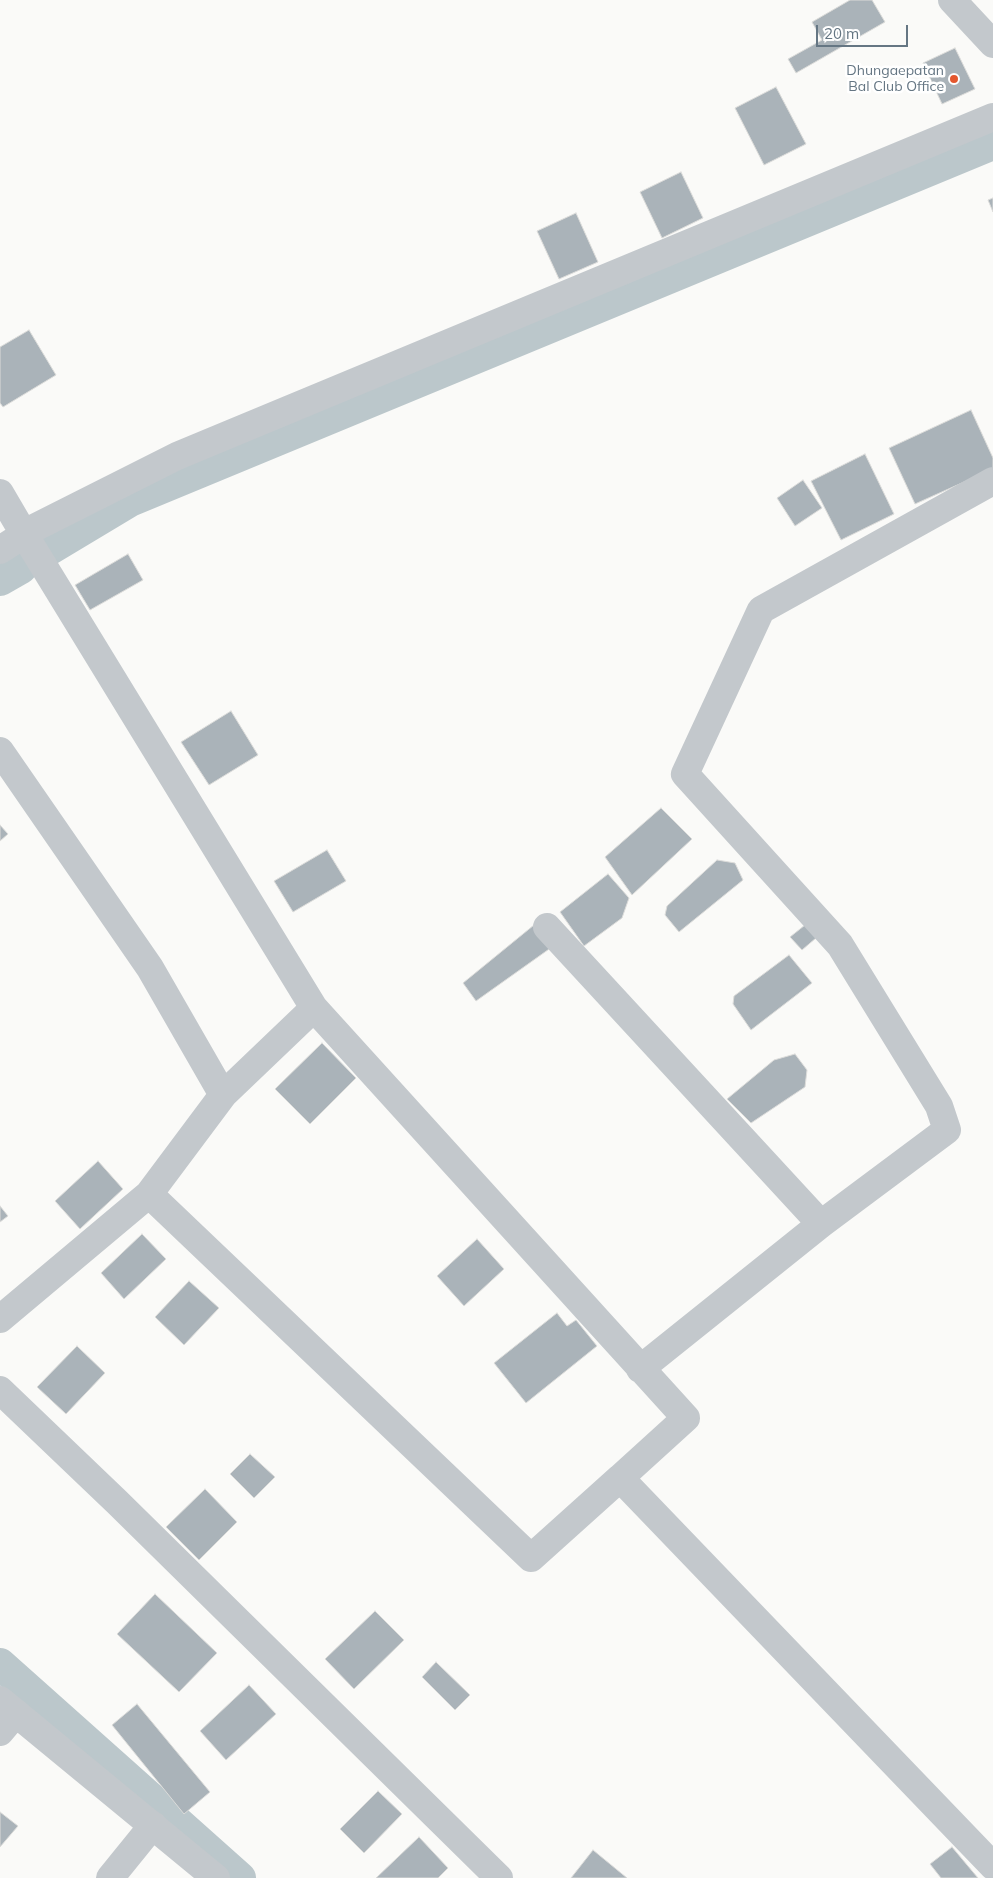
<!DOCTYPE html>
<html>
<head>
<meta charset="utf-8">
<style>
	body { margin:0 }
	#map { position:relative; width:993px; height:1878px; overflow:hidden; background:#fafaf8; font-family:Mulish,sans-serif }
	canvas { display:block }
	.scale { position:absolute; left:816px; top:25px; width:92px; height:22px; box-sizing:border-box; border:2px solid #657683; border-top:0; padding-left:6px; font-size:15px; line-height:18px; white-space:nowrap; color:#657683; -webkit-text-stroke:4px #fff; paint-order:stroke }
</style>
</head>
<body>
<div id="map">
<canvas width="993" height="1878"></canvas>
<div class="scale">20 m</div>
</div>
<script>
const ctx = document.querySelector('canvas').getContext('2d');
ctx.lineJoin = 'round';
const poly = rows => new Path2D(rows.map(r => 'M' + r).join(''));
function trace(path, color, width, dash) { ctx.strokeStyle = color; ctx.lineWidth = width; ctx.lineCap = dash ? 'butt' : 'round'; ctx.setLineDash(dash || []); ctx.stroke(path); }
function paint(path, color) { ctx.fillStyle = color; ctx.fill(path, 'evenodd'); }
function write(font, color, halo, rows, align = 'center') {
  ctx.font = font + ' Mulish,sans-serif'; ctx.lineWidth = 5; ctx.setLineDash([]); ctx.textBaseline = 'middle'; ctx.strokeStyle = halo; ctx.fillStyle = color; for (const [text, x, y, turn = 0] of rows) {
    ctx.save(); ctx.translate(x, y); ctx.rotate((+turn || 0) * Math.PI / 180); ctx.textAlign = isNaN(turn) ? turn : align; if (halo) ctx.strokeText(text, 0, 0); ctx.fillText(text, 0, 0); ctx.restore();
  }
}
trace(poly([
	[45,552,130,501,993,144],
	[0,580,21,568],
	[0,1664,240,1878]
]), '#bbc7cb', 32);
const building = poly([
	[850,0,872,0,885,22,796,73,788,59,822,40,812,22,850,0],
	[955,48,975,89,942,104,923,63,955,48],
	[776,87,806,144,764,165,735,108,776,87],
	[681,172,703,218,662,238,640,192,681,172],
	[993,198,993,212,988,200,993,198],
	[576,213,598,262,559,279,537,231,576,213],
	[29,330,56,375,3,407,0,403,0,347,29,330],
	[971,410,993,458,993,469,915,504,889,448,971,410],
	[865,454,894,514,841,540,811,481,865,454],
	[803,480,822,508,795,526,777,498,803,480],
	[128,554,143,580,90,610,75,585,128,554],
	[231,711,258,755,209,785,181,742,231,711],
	[661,808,692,839,632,895,605,857,661,808],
	[0,825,8,834,0,841,0,825],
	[327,850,346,881,293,912,274,881,327,850],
	[717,860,735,863,743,880,679,932,665,915,667,906,717,860],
	[608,874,629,898,622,918,584,946,560,912,608,874],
	[534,925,552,947,476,1001,463,983,534,925],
	[805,925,816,938,802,950,790,937,805,925],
	[789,955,812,983,751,1030,733,1004,734,996,789,955],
	[322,1043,356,1078,310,1124,275,1089,322,1043],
	[795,1054,807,1070,805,1087,751,1123,727,1099,774,1060,795,1054],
	[98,1161,123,1189,80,1229,55,1201,98,1161],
	[0,1206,8,1216,0,1222,0,1206],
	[142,1234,166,1259,124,1299,101,1273,142,1234],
	[477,1239,504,1269,464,1306,437,1276,477,1239],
	[189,1281,219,1308,184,1345,155,1317,189,1281],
	[557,1313,567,1326,576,1320,597,1346,526,1403,494,1363,557,1313],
	[77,1346,105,1373,66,1414,37,1387,77,1346],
	[250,1454,275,1477,254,1498,230,1474,250,1454],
	[205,1489,237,1522,199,1560,166,1527,205,1489],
	[155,1594,217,1653,179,1692,117,1634,155,1594],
	[375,1611,404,1640,354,1689,325,1659,375,1611],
	[436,1662,470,1695,455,1710,422,1677,436,1662],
	[249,1685,276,1714,226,1760,200,1731,249,1685],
	[137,1704,210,1792,184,1814,112,1725,137,1704],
	[378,1791,402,1814,364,1853,340,1829,378,1791],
	[0,1812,18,1826,0,1847,0,1812],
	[419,1837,448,1868,438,1878,376,1878,419,1837],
	[952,1847,978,1878,941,1878,930,1864,952,1847],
	[593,1850,627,1878,571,1878,593,1850]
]);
paint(building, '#aab3b9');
trace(building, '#dcdcda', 1);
trace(poly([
	[952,0,993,44],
	[0,493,24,534,314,1008,686,1418,620,1478],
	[0,550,34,528,177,456,993,117],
	[0,751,150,968,223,1095],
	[547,927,821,1224],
	[149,1194,531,1558,620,1478,993,1866],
	[0,1319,149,1194,223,1095,314,1008],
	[640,1369,821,1224,947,1130,939,1106,840,945,685,774,761,610,993,481],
	[0,1390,117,1502,499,1878],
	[0,1700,216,1878],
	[0,1732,16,1713],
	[110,1878,153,1825]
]), '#c3c8cc', 28);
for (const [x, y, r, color] of [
	[954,79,5,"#e4572e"]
]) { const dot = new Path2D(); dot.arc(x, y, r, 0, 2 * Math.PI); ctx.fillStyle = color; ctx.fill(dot); trace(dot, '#fff', 2); }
write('14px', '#657683', '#fff', [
	["Dhungaepatan",944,71],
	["Bal Club Office",944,87]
], 'right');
</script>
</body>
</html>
